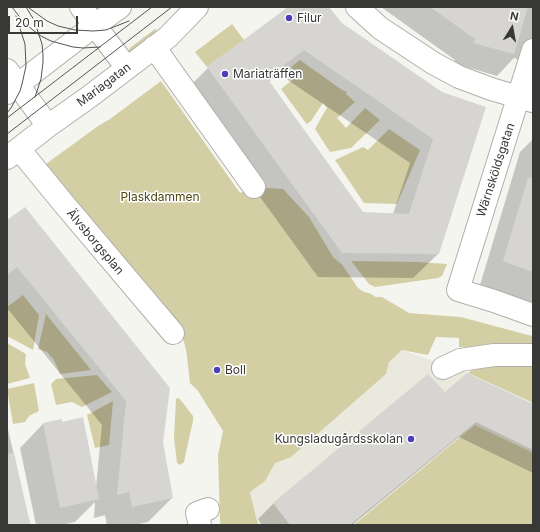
<!DOCTYPE html>
<html>
<head>
<meta charset="utf-8">
<style>
	body { margin:0 }
	#map { position:relative; width:540px; height:532px; overflow:hidden; background:#f5f5f0; font-family:Inter,sans-serif }
	canvas { display:block }
	.frame { position:absolute; inset:0; border:8px solid #383836; pointer-events:none }
	.north { position:absolute; left:492px; top:8px; width:40px; height:40px; -webkit-text-stroke:3px #fff; paint-order:stroke; rotate:11deg; font-size:11px; font-weight:700; line-height:16px; text-align:center; color:#383836 }
	.north::after { content:''; display:block; margin:auto; width:14px; height:18px; background:#383836; clip-path:polygon(50% 0,100% 100%,50% 72%,0 100%) }
	.scale { position:absolute; left:8px; top:16px; width:70px; height:18px; box-sizing:border-box; border:2px solid #383836; border-top:0; padding-left:5px; font-size:12px; line-height:14px; white-space:nowrap; color:#383836; -webkit-text-stroke:3px #fff; paint-order:stroke }
</style>
</head>
<body>
<div id="map">
<canvas width="540" height="532"></canvas>
<div class="frame"></div>
<div class="north">N</div>
<div class="scale">20 m</div>
</div>
<script>
const ctx = document.querySelector('canvas').getContext('2d');
ctx.lineJoin = 'round';
function paint(path, color) { ctx.fillStyle = color; ctx.fill(path, 'evenodd'); }
const poly = rows => new Path2D(rows.map(r => 'M' + r).join(''));
function trace(path, color, width, dash) { ctx.strokeStyle = color; ctx.lineWidth = width; ctx.lineCap = dash ? 'butt' : 'round'; ctx.setLineDash(dash || []); ctx.stroke(path); }
function write(font, color, halo, rows, align = 'center') {
  ctx.font = font + ' Inter,sans-serif'; ctx.lineWidth = 3; ctx.setLineDash([]); ctx.textBaseline = 'middle'; ctx.strokeStyle = halo; ctx.fillStyle = color; for (const [text, x, y, turn = 0] of rows) {
    ctx.save(); ctx.translate(x, y); ctx.rotate((+turn || 0) * Math.PI / 180); ctx.textAlign = isNaN(turn) ? turn : align; if (halo) ctx.strokeText(text, 0, 0); ctx.fillText(text, 0, 0); ctx.restore();
  }
}
paint(poly([
	[402,350,467,373,533,404,533,525,258,525,246,474]
]), '#eae9dd');
paint(poly([
	[232,24,244,40,207,67,195,52],
	[155,29,160,34,134,56,127,52,131,47],
	[300,60,342,90,347,92,346,94,355,102,337,118,346,128,365,108,380,120,351,148,330,152,315,129,321,118,327,108,323,103,311,121,307,124,305,122,281,89,296,77,297,74,291,67],
	[161,81,240,193,254,187,283,189,309,217,333,257,342,265,333,251,358,288,364,292,369,293,376,297,382,297,409,313,461,317,528,335,533,336,533,349,459,347,459,338,436,337,428,355,402,350,389,362,386,374,291,457,275,463,265,481,250,492,258,525,221,525,220,521,218,455,223,431,198,391,190,383,186,349,181,332,46,164,98,126,110,119],
	[389,129,420,150,397,204,364,203,335,160,363,147,368,150],
	[351,261,418,262,447,264,442,276,438,278,375,287,369,284],
	[23,295,39,315,33,350,7,336,7,307],
	[46,314,91,370,60,374,54,360,47,352,38,349],
	[7,343,26,354,25,364,30,378,7,384],
	[533,364,533,403,468,373,479,365],
	[97,375,112,392,82,407,72,402,56,405,51,384,56,379],
	[34,383,39,411,29,416,25,422,13,424,7,389],
	[177,398,180,399,193,416,193,421,185,457,184,462,180,465,177,463,174,438,176,399],
	[113,401,109,445,95,448,87,415],
	[475,425,533,453,533,525,354,525]
]), '#d4cea5');
paint(poly([
	[290,7,328,7,341,24,441,93,438,254,413,278,318,277,184,92,208,68],
	[279,74,410,163,393,214,363,213,268,82],
	[381,7,533,7,533,90,526,88,521,62,515,58,514,58,497,76,453,63,455,60],
	[533,139,533,305,480,285,520,152],
	[7,221,162,442,172,498,148,522,134,525,107,525,105,515,94,518,95,502,75,522,61,525,36,525,20,448,43,424,96,487,102,425,7,308],
	[428,375,444,394,533,405,533,473,459,437,352,525,262,525,258,519,273,504],
	[7,425,30,525,7,525]
]), '#0003');
paint(poly([
	[288,7,329,7,342,23,442,92,486,107,439,254,342,253,207,67],
	[304,50,433,139,409,214,363,212,267,78],
	[430,7,528,7,514,54,473,43,475,39],
	[528,178,533,178,533,272,503,261],
	[25,207,170,388,163,442,173,498,132,507,129,492,117,495,126,401,17,267,7,275,7,220],
	[467,373,533,404,533,450,476,422,350,525,290,525,273,503,428,374,445,392],
	[83,417,99,499,60,508,43,423,62,419,62,422],
	[14,453,28,515,31,525,7,525,7,454]
]), '#d6d5d1');
const minor = poly([
	[81,7,127,68],
	[357,7,380,28,433,63,459,77,491,89,532,101],
	[154,47,254,187],
	[533,50,458,290,494,301,533,315],
	[7,70,48,126],
	[7,93,95,25,120,7],
	[19,149,64,204,173,333],
	[7,158,48,126,89,97,168,37,197,7],
	[443,368,460,360,494,355,533,355],
	[200,525,197,513,208,509]
]);
trace(minor, '#b0afab', 24);
trace(minor, '#fff', 22);
trace(poly([
	[12,7,22,20,28,26,39,35,51,41,73,47,83,48,100,47],
	[26,7,34,20,42,44,43,55,43,62,41,79,35,97],
	[29,8,47,21,58,26,75,30,93,31,106,30,129,21],
	[7,113,11,108,20,91,22,84,26,66,25,44,16,16],
	[7,118,152,7],
	[7,134,172,7]
]), '#555553', 1);
for (const [x, y, r, color] of [
	[289,18,4,"#4b40b7"],
	[225,74,4,"#4b40b7"],
	[217,370,4,"#4b40b7"],
	[411,439,4,"#4b40b7"]
]) { const dot = new Path2D(); dot.arc(x, y, r, 0, 2 * Math.PI); ctx.fillStyle = color; ctx.fill(dot); trace(dot, '#fff', 1.5); }
write('12px', '#383836', '#fff', [
	["Filur",297,18],
	["Mariaträffen",233,74],
	["Boll",225,370],
	["Kungsladugårdsskolan",403,439,"right"]
], 'left');
write('12px', '#383836', '#fff', [
	["Mariagatan",104,85,-37],
	["Wärnsköldsgatan",496,170,-72],
	["Älvsborgsplan",95,242,50]
]);
write('12px', '#4f4812', '#fff', [
	["Plaskdammen",160,197]
]);
</script>
</body>
</html>
